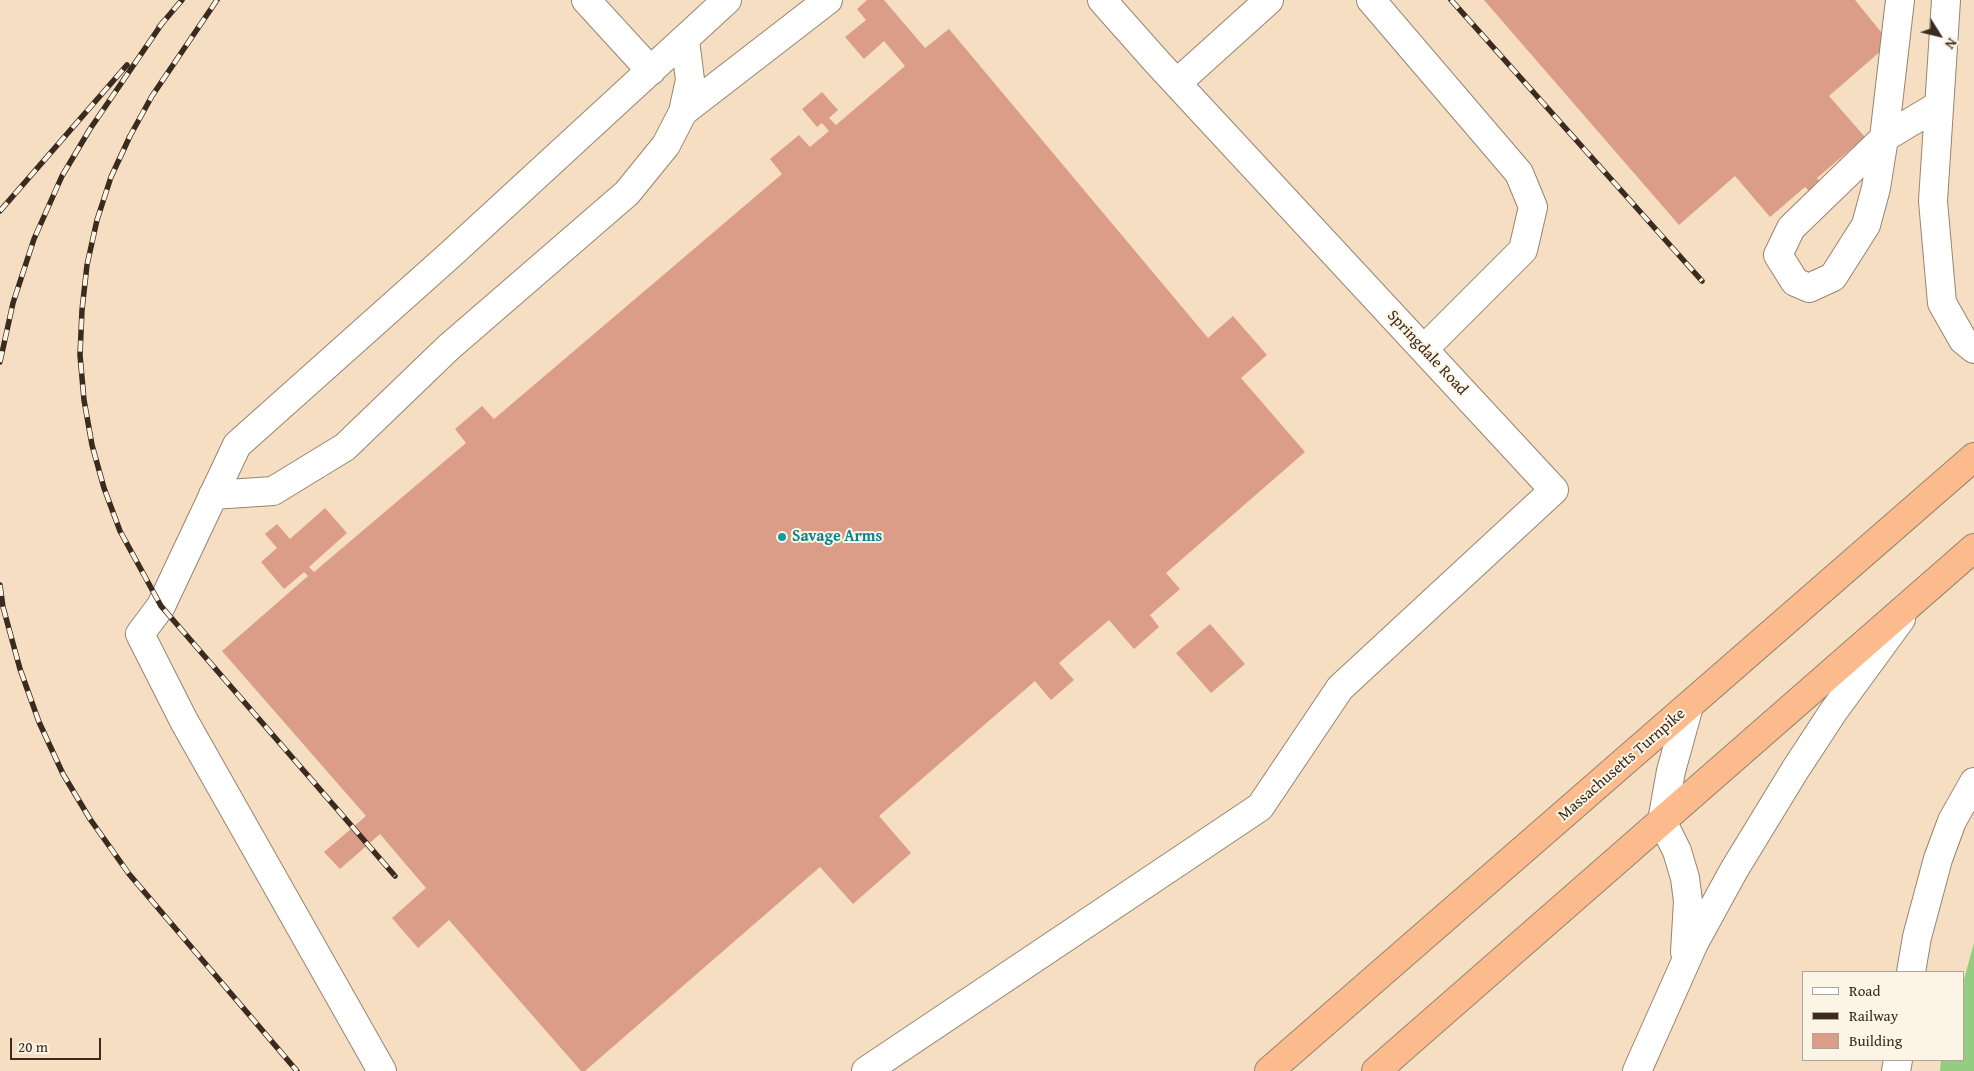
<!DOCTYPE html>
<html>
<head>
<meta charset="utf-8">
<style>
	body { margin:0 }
	#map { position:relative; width:1974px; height:1071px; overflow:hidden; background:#f5dec1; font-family:"Gentium Book Plus",serif }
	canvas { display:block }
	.legend { position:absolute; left:1802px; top:971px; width:162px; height:90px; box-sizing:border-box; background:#fcf5e5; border:1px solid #afa495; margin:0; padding:6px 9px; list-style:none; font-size:15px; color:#3b2a1e }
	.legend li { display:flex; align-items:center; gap:10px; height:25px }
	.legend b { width:25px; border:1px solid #afa495 }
	.north { position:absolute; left:1914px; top:10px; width:50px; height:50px; -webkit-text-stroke:4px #fcf5e5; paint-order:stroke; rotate:126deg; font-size:14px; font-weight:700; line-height:20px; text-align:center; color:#3b2a1e }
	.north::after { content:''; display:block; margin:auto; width:18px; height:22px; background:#3b2a1e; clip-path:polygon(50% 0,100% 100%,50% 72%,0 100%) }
	.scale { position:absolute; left:10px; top:1038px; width:91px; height:22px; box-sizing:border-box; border:2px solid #3b2a1e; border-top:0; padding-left:6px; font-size:15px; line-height:18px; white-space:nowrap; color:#3b2a1e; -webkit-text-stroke:4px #fcf5e5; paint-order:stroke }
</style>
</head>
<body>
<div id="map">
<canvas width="1974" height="1071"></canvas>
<ul class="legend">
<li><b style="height:6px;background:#fff"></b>Road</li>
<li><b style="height:6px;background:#3b2a1e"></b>Railway</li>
<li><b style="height:14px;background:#db9d87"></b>Building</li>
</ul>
<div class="north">N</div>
<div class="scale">20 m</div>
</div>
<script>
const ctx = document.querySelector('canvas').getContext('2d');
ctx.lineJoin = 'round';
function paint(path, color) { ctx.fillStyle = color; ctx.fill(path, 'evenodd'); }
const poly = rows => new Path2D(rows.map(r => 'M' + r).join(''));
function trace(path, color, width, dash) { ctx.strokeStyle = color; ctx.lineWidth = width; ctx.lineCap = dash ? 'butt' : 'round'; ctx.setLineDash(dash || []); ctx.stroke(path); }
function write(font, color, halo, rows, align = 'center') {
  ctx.font = font + ' "Gentium Book Plus",serif'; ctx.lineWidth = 4; ctx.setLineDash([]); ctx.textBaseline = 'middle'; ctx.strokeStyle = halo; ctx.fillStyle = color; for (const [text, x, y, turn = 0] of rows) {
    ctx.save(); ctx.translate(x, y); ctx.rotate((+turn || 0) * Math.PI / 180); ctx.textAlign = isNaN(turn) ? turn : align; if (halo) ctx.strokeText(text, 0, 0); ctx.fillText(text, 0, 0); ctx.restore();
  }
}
paint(poly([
	[1974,943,1974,1071,1940,1071,1941,1060,1963,1060,1963,983]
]), '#94cd81');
paint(poly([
	[867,0,884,0,925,48,949,29,1208,338,1233,316,1267,355,1241,378,1305,452,1166,573,1180,589,1150,615,1159,627,1134,649,1109,620,1059,663,1074,680,1051,700,1035,681,879,816,911,853,853,904,820,867,585,1071,581,1071,449,920,418,948,392,918,426,888,380,834,340,869,324,852,366,816,222,651,308,576,304,572,284,589,261,562,277,548,265,534,277,524,290,539,325,508,347,533,309,567,314,572,466,443,455,429,482,406,494,419,782,174,770,159,799,135,810,147,829,131,822,123,817,127,802,109,822,92,838,110,829,118,836,125,905,66,884,41,864,59,845,37,866,20,857,9],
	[1484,0,1855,0,1890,43,1829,96,1865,137,1817,178,1822,184,1811,193,1805,187,1770,217,1735,176,1679,225],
	[1210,624,1245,664,1211,693,1176,653]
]), '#db9d87');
const minor = poly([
	[586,0,651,71],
	[1371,0,1519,173,1533,207,1523,250,1424,349],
	[1900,0,1884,138,1791,228,1778,255,1795,282,1809,288,1833,277,1866,225,1876,188,1884,138,1939,105],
	[1946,0,1933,201,1942,303,1963,340,1974,349],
	[1177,83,1269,0],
	[683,112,828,0],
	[213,495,273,491,345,447,449,347,627,193,666,145,683,112,690,80,685,40],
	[1685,952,1688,901,1685,878,1677,851,1662,821,1671,771,1689,706],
	[1911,972,1917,937,1938,859,1952,821,1974,782],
	[382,1071,184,721,140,634,161,606,237,445,451,254,727,0],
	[866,1071,1260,807,1340,688,1554,490,1157,62,1102,0],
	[1637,1071,1694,943,1734,870,1795,770,1833,712,1901,619],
	[1896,1071,1898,1060]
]);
const highway = poly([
	[1269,1071,1974,457],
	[1376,1071,1974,548]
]);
trace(minor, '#988470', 30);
trace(highway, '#988470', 30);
trace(minor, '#fff', 28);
trace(highway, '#fbbb8d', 28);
const rail = poly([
	[217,0,152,96,130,136,111,177,97,220,87,265,82,310,80,355,84,400,92,445,104,488,120,531,161,606,395,876],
	[1451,0,1702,281],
	[159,27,182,0],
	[0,211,127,65],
	[0,362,13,303,34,239,62,176,90,129,163,22],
	[0,585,3,607,20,669,39,722,63,774,90,819,129,874,297,1071]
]);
trace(rail, '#3b2a1e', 5.5);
trace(rail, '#fcf5e5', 4, [11]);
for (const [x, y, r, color] of [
	[782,537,5,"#0f9aa8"]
]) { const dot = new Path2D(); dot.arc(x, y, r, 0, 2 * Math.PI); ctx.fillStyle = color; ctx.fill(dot); trace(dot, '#fcf5e5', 2); }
write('16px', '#3b2a1e', '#fcf5e5', [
	["Springdale Road",1427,353,47],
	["Massachusetts Turnpike",1622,765,-41]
]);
write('bold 16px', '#0d838f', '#fcf5e5', [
	["Savage Arms",792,537]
], 'left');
</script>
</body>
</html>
